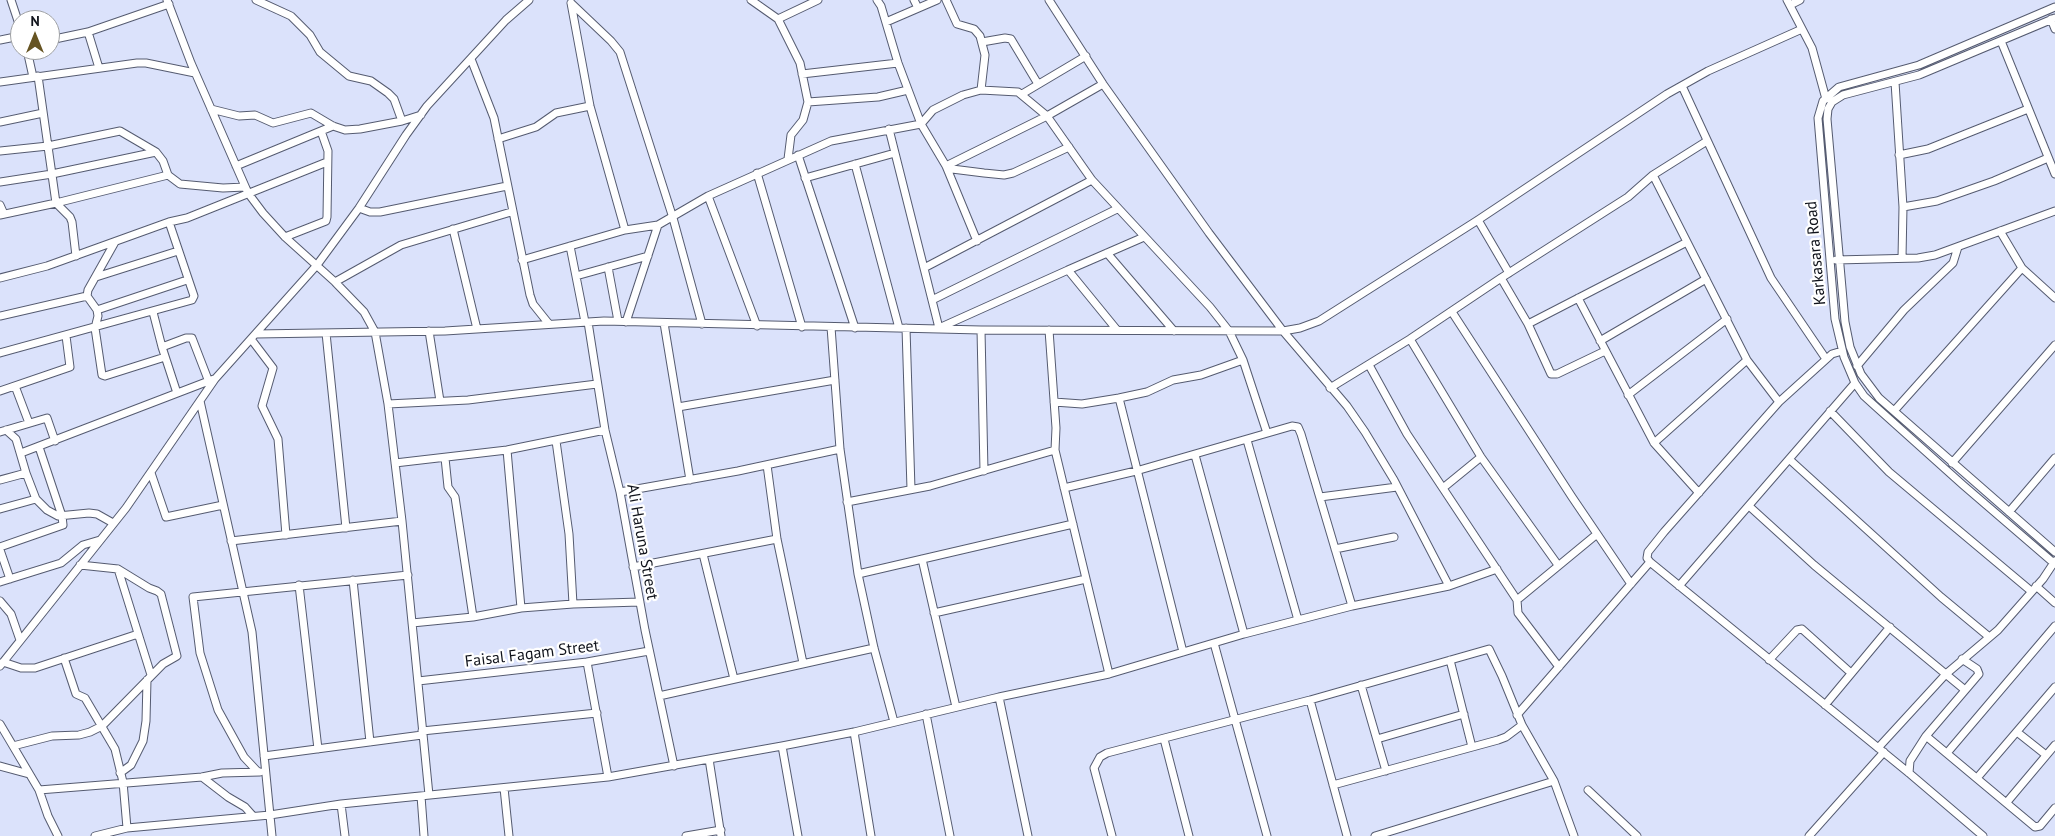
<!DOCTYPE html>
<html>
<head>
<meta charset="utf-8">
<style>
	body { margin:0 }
	#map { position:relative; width:2055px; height:836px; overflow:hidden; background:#dbe2fb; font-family:"PT Sans",sans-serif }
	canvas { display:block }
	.north { position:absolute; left:10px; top:10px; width:50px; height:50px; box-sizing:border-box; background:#fff; border:1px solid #9fa1a4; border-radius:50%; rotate:0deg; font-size:14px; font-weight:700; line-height:20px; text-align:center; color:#10131b }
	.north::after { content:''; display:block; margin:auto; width:18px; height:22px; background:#665422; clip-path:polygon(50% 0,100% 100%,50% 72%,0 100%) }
</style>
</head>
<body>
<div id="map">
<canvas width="2055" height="836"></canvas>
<div class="north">N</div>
</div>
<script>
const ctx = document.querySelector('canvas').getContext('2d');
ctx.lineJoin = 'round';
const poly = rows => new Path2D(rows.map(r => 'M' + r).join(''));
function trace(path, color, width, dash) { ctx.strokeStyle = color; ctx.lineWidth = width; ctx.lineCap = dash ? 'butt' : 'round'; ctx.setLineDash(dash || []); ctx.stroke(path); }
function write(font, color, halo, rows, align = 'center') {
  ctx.font = font + ' "PT Sans",sans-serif'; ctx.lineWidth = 4.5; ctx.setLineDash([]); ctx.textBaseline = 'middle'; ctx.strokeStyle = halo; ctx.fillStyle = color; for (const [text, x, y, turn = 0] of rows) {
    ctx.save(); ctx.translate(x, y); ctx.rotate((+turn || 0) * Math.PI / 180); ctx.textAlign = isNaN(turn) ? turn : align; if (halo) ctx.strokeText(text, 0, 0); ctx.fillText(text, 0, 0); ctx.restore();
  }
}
const minor = poly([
	[11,0,20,27],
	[167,0,191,63,248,193,263,213,285,237,335,282,364,312,375,332,388,404,402,521,429,795],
	[256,0,291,16,310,35,320,52,349,76,371,81,388,93,394,99,402,121],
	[751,0,778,19,800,63,808,102,803,120,791,135,788,159],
	[877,0,881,6,898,63,921,124,946,166,977,241],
	[914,0,918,8],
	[946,0,957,24,974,29,980,36,985,55,981,90],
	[1049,0,1103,84,1209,233,1283,331,1347,406,1365,432,1394,480,1449,586],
	[1787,0,1812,48,1826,99],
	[571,3,611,41,620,52,673,218,702,324],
	[571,3,590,106,625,230],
	[1790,5,1800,0],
	[2055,7,1919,65,1839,87,1823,101,1818,118,1835,319,1844,357,1855,383,1864,396,1875,406,1963,485,2055,564],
	[2055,18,1919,75,1843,95,1832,102,1828,109,1827,119,1845,322,1850,347,1861,374,1879,398,2055,552],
	[778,19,818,0],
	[2051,19,2055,29],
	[886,22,937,0],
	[88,32,99,68],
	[0,40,20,36],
	[50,40,88,32,169,4],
	[2001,41,2055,174],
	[982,42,1005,38,1011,39,1038,84],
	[27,50,33,77],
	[471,59,494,118,530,295,533,304,549,324],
	[802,74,898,63],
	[38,76,56,203,70,217,72,222,76,256],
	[0,82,137,63,146,63,195,73],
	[1895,82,1903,207,1902,258],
	[1682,86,1771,278,1826,359],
	[1022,94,1086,56],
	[808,102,878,97,908,90],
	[211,109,239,116,255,115,273,123,311,113,333,126,345,130,360,129,402,121,421,115],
	[0,122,43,113],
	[889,129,939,328,1068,270,1117,330],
	[498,139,536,127,556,113,590,106],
	[0,151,48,146,120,131,156,152,163,161,168,175,56,203,0,215],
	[798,155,855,328],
	[1899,155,1928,149,2028,109],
	[855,164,899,328],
	[236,166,333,126],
	[946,166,1047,116,1103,84],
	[946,166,952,169,984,173,1004,175,1013,173,1069,147],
	[757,173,802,327],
	[168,175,180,184,223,188,245,187],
	[1653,175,1747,360,1779,402],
	[805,178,895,153],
	[0,182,52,174,156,152],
	[708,196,757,326],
	[0,205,4,214],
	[1903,207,1937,201,1994,181,2048,158],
	[359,208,370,212,380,212,507,186],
	[1478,220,1509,273],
	[453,229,477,329],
	[2000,231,2022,268,2055,298],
	[285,237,326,221,327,217,328,151,321,131],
	[115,242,88,290,87,296,97,310,98,316,95,328,102,375,105,376,165,357],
	[570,246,585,322],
	[1107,253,1174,331],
	[522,260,625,230,658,225,708,196,831,141,921,124,933,110,963,95,981,90,1018,92,1047,116,1092,180,1210,307,1229,331,1243,360,1267,433],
	[1836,260,1918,258,1935,255,2055,211],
	[608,267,618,321],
	[924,268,1092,180],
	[1068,270,1144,237],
	[576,276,648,256],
	[96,277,178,251],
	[0,278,47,266,169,222,187,218,327,162],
	[1501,278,1528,324,1551,374,1557,374,1605,351],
	[335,282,401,245,511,212],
	[1578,298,1654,443,1699,493],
	[932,300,1117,209],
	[97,310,187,280],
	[153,312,162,347,177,393],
	[1452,312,1572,497,1631,584],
	[0,316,87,296],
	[588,322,605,430,620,492,645,630,674,766],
	[626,322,658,225],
	[664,323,690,480],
	[1528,324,1687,242],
	[831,327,840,449,858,574,874,648,894,722],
	[906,328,911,489],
	[981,330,984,471],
	[1049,330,1056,428,1055,450,1109,674],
	[429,331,440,401],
	[326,333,346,528],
	[256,334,445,331,604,321,981,330,1283,331,1300,328,1319,321,1478,220,1667,94,1708,71,1802,29],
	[251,339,273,368,262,406,278,439,286,535],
	[1410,339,1481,457,1558,565],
	[1600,341,1706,279],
	[162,347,186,338,192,338,209,382],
	[1842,351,1832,354,1779,402,1664,532,1648,552,1647,558,1650,562,1909,773,1983,836],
	[0,353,192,300,194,296,169,222],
	[1369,365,1407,434,1517,600,1518,613,1559,667],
	[1857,366,1904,310,1953,263,1958,247],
	[15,386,29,423],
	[1330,388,1410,339,1501,278,1628,197,1653,175,1707,141],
	[0,391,70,367,66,336],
	[1628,395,1727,319],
	[1119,398,1183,652],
	[200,401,252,632,272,836],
	[1054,402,1082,404,1119,398,1147,392,1173,380,1201,375,1243,360],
	[388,404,468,400,597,384],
	[678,407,835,380],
	[1830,411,1889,472,2031,591],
	[1894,411,2022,268],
	[6,430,16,439,26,473,36,499,47,510,58,516,89,513,97,514,113,523],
	[0,432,47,418,55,441],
	[1247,440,1298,620],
	[556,441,569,534,573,604],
	[1654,443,1747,360],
	[507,450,521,608],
	[21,453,214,379],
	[1195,455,1244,634],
	[445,458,448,487,455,497,473,617],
	[1789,459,1941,597,1988,636],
	[395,463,507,450,605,430],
	[1952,463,2055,345],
	[767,465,777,539,803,663],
	[151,473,166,517,223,505],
	[0,480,26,473],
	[1064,488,1136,471,1292,426,1298,427,1301,434,1352,606],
	[1443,488,1481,457],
	[620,492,738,471,840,449],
	[1320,497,1397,487],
	[847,502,930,486,1055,450],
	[1749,506,1814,565,1965,690],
	[0,509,36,499],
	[2009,512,2055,458],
	[231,541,402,521],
	[0,547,63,525,62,516,39,447],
	[1335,549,1394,537],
	[0,550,10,579],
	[703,554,734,679],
	[922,559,956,707],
	[633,567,777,539],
	[118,569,151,675],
	[858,574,1073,524],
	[353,580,370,742],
	[0,582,61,563,83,545,100,540],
	[299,585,318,749],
	[1679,586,1855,383],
	[2036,586,2055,603],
	[1517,600,1597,534],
	[0,601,11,614,20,640],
	[934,613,1086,579],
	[412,623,473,617,521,608,573,604,640,602],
	[1214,643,1267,836],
	[64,658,76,694,85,698,115,749,123,782,127,828],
	[1450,660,1472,747],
	[1769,660,1797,630,1802,629,1851,673],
	[3,662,21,668,35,668,138,634],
	[587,662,608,777],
	[0,666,126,508,215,379,317,265,359,208,406,135,427,106,506,20,529,0],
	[418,681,587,662,649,651],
	[1361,685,1386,771],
	[659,696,874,648],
	[999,697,1028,836],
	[1310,700,1347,836],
	[1825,705,1890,627],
	[926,714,950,836],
	[1517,715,1650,562],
	[0,724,39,790,48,816,58,836],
	[422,731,597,713],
	[854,732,871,836],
	[2017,732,2046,755],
	[1926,736,2035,827,2040,826,2055,808],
	[1164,739,1189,836],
	[1377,739,1464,714],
	[13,746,52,736,79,735,90,732,102,726,163,664,177,656,161,594,157,591,149,588,118,569,80,565],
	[782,746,798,836],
	[1878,748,1946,674,1998,630,2043,579,2055,561],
	[1947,753,2055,626],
	[264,756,422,735],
	[709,759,721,836],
	[0,766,29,774],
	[258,772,244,757,218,710,200,653,193,597,408,575],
	[120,773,131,765,143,741,146,721,147,680],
	[1909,773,1910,761,1926,736,1979,674,1977,669,1962,659],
	[202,777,228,797,245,807,253,816],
	[1977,778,2055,687],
	[1333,785,1498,740,1506,737,1522,725],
	[504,788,509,836],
	[39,790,202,777,222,773,260,772],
	[1588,790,1637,836],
	[421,796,424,836],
	[2007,802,2055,745],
	[341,804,345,836],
	[95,836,127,828,270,815,341,804,608,777,782,746,854,732,999,697,1109,674,1244,634,1352,606,1449,586,1497,569],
	[686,836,721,830],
	[1112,836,1094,768,1100,757,1107,753,1310,700,1489,649,1502,676,1522,725,1554,781,1574,836],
	[1375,836,1554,781],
	[1809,836,1884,752]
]);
trace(minor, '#555b70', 9);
trace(minor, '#fff', 7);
write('16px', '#10131b', '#fff', [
	["Karkasara Road",1816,253,-95],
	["Ali Haruna Street",642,542,80],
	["Faisal Fagam Street",532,654,-7]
]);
</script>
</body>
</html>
